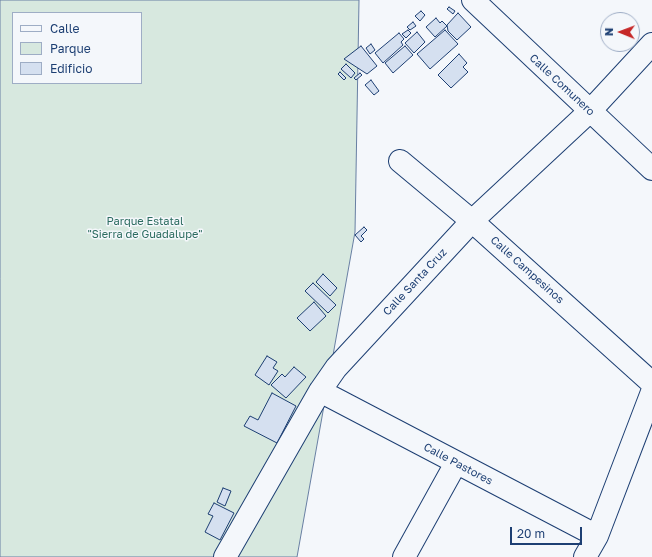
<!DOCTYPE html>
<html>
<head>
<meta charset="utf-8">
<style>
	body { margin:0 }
	#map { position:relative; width:652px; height:557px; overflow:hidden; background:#f4f7fb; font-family:"Golos Text",sans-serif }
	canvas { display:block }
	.legend { position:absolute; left:12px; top:12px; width:130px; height:72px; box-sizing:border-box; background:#f4f7fb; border:1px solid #9eadc5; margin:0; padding:5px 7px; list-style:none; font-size:12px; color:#1d3f73 }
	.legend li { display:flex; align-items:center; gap:8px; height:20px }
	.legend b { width:20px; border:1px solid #9eadc5 }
	.north { position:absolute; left:600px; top:12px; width:40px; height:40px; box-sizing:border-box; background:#f4f7fb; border:1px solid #9eadc5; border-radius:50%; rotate:271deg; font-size:11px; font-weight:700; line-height:16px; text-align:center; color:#1d3f73 }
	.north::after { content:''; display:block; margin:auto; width:14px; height:18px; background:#c62828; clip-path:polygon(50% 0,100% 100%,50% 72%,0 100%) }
	.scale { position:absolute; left:510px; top:527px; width:72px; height:18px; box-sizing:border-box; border:2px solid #1d3f73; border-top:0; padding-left:5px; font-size:12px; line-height:14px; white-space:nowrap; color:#1d3f73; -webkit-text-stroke:3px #f4f7fb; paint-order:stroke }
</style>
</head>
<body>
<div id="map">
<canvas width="652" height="557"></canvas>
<ul class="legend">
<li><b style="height:5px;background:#f4f7fb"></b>Calle</li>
<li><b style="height:11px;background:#d7e8df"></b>Parque</li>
<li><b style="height:11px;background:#d5e0f0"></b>Edificio</li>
</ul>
<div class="north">N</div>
<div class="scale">20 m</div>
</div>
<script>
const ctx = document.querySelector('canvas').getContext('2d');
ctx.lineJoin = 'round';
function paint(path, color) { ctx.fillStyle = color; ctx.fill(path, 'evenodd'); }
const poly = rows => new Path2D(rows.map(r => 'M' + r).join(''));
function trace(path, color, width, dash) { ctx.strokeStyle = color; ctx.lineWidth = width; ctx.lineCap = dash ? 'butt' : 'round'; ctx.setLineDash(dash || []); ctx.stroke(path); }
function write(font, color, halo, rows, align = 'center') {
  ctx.font = font + ' "Golos Text",sans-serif'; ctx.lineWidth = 3; ctx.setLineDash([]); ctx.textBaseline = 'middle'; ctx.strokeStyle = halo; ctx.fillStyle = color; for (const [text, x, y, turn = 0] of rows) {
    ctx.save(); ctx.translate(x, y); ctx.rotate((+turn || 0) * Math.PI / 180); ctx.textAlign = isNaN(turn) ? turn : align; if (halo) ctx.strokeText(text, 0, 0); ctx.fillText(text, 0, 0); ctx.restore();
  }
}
const green = poly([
	[0,0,359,0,355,232,297,557,0,557,0,0],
	[13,13,141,13,141,83,13,83,13,13]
]);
paint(green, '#d7e8df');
trace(green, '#687fa3', 1);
const building = poly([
	[449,7,455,11,453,14,447,9,449,7],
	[421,11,425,15,420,21,415,16,421,11],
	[458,13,471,27,457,40,448,31,447,25,458,13],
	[436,18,440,23,442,21,447,26,435,37,426,27,436,18],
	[413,22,416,26,410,30,407,27,413,22],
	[408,30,411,33,406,38,402,34,408,30],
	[445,30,458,44,430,69,417,54,445,30],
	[417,32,425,42,414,53,405,43,417,32],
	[399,33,404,39,401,42,403,45,383,63,375,53,399,33],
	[371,44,375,50,370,54,366,48,371,44],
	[361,46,377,66,367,74,344,59,361,46],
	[405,46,413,55,393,73,385,63,405,46],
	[459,54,467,63,463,67,468,72,451,88,438,75,459,54],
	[346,64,355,73,351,78,341,69,346,64],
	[340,72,346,78,344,80,338,74,340,72],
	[360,73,362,75,356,80,354,78,360,73],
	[371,80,379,91,374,95,365,85,371,80],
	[364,227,367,230,361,236,364,239,361,242,355,235,364,227],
	[323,274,337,288,330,296,316,282,323,274],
	[313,283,336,305,328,313,305,291,313,283],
	[314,302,326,316,310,331,297,318,314,302],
	[267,356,277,362,273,368,278,371,269,385,255,375,267,356],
	[294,367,306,377,286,398,271,385,282,374,285,377,294,367],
	[272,393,296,406,277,443,244,426,250,416,258,420,272,393],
	[223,488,231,491,225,506,217,502,223,488],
	[214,503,234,513,220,540,205,532,213,516,208,514,214,503]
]);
paint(building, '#d5e0f0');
trace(building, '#1d3f73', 1);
const minor = poly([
	[473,0,652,169],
	[400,161,472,221,652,383],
	[320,391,597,536],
	[225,557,320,391,336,368,472,221,590,111,652,44],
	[404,557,456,463],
	[585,557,597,536,652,392]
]);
trace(minor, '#1d3f73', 24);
trace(minor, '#f4f7fb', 22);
write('11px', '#1d3f73', '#f4f7fb', [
	["Calle Comunero",562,85,43],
	["Calle Campesinos",527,270,42],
	["Calle Santa Cruz",415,282,-47],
	["Calle Pastores",458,464,28]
]);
write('11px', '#2c6c60', '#f4f7fb', [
	["Parque Estatal",145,222],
	["\"Sierra de Guadalupe\"",145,235]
]);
</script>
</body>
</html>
